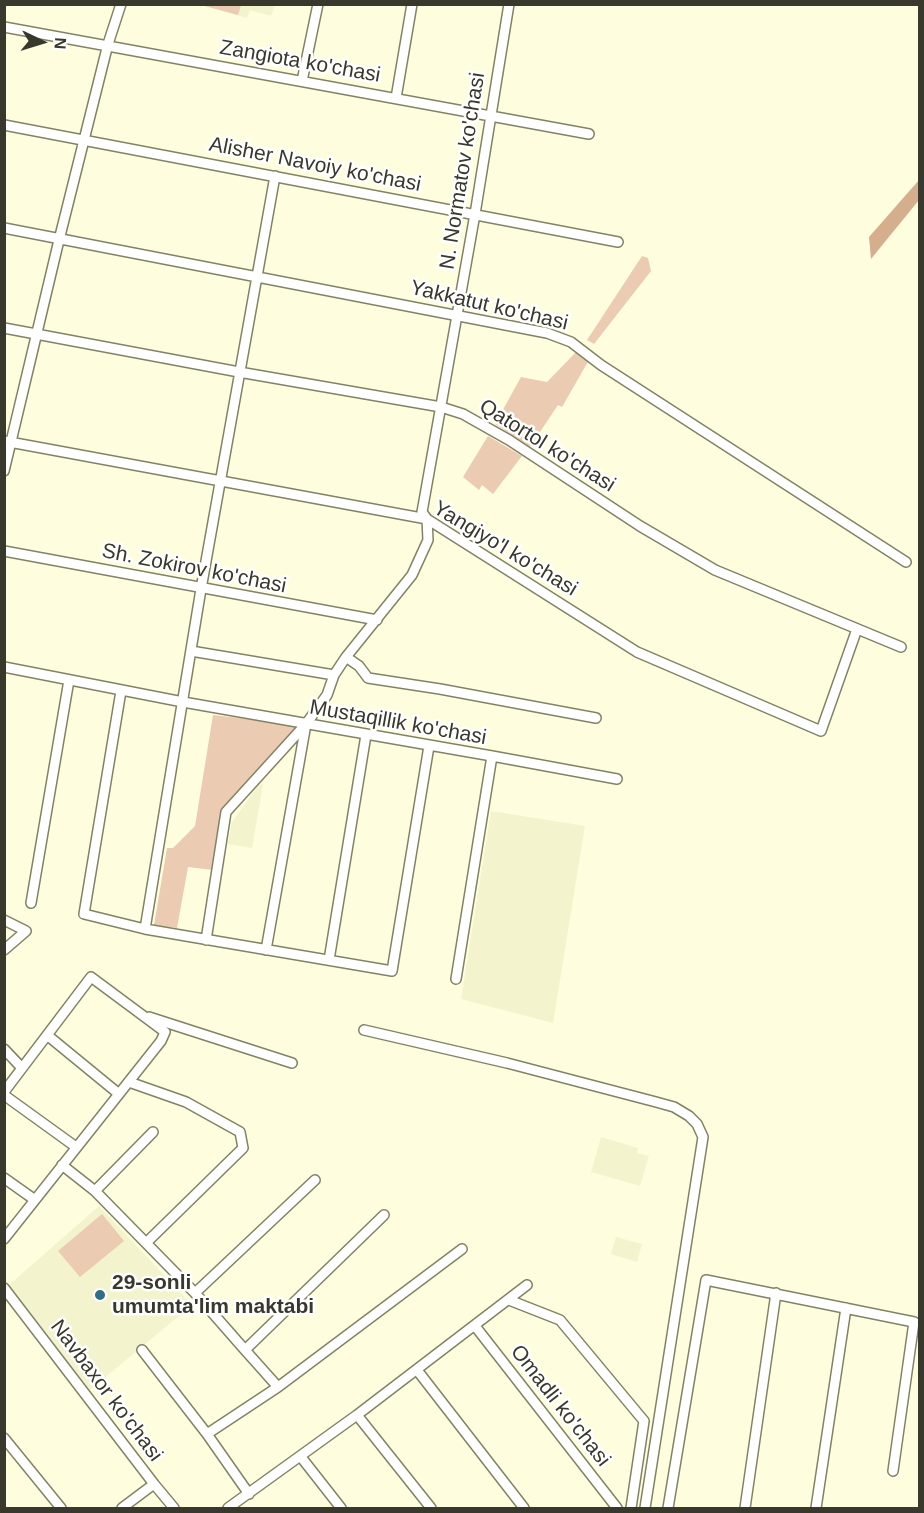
<!DOCTYPE html>
<html>
<head>
<meta charset="utf-8">
<style>
	body { margin:0 }
	#map { position:relative; width:924px; height:1513px; overflow:hidden; background:#fefede; font-family:Helvetica,sans-serif }
	canvas { display:block }
	.frame { position:absolute; inset:0; border:6px solid #38382c; pointer-events:none }
	.north { position:absolute; left:12px; top:12px; width:60px; height:60px; -webkit-text-stroke:4px #fff; paint-order:stroke; rotate:94deg; font-size:16px; font-weight:700; line-height:24px; text-align:center; color:#38382c }
	.north::after { content:''; display:block; margin:auto; width:21px; height:27px; background:#38382c; clip-path:polygon(50% 0,100% 100%,50% 72%,0 100%) }
</style>
</head>
<body>
<div id="map">
<canvas width="924" height="1513"></canvas>
<div class="frame"></div>
<div class="north">N</div>
</div>
<script>
const ctx = document.querySelector('canvas').getContext('2d');
ctx.lineJoin = 'round';
function paint(path, color) { ctx.fillStyle = color; ctx.fill(path, 'evenodd'); }
const poly = rows => new Path2D(rows.map(r => 'M' + r).join(''));
function trace(path, color, width, dash) { ctx.strokeStyle = color; ctx.lineWidth = width; ctx.lineCap = dash ? 'butt' : 'round'; ctx.setLineDash(dash || []); ctx.stroke(path); }
function write(font, color, halo, rows, align = 'center') {
  ctx.font = font + ' Helvetica,sans-serif'; ctx.lineWidth = 5; ctx.setLineDash([]); ctx.textBaseline = 'middle'; ctx.strokeStyle = halo; ctx.fillStyle = color; for (const [text, x, y, turn = 0] of rows) {
    ctx.save(); ctx.translate(x, y); ctx.rotate((+turn || 0) * Math.PI / 180); ctx.textAlign = isNaN(turn) ? turn : align; if (halo) ctx.strokeText(text, 0, 0); ctx.fillText(text, 0, 0); ctx.restore();
  }
}
paint(poly([
	[201,5,275,5,271,16,250,10,247,18],
	[259,784,263,785,252,848,228,844,232,822],
	[491,811,585,826,553,1023,461,999],
	[601,1137,638,1148,637,1153,649,1156,640,1186,591,1172],
	[99,1206,192,1305,90,1390,9,1285],
	[616,1237,642,1244,637,1262,611,1254]
]), '#f3f3cd');
paint(poly([
	[201,5,241,5,238,15],
	[642,256,648,258,651,271,594,344,587,340],
	[577,351,589,360,562,407,558,405,530,447,495,424,521,377,547,382],
	[488,436,522,456,493,494,482,485,479,490,463,477],
	[213,715,301,725,223,811,213,870,188,867,177,928,154,925,167,848,173,848,195,826],
	[102,1214,124,1241,80,1277,58,1251]
]), '#ebcbb2');
paint(poly([
	[919,180,919,200,871,259,869,237]
]), '#d5ae8e');
const minor = poly([
	[4,27,589,134],
	[302,81,318,4],
	[396,98,412,4],
	[4,125,618,242],
	[4,228,547,333,571,342,601,365,906,562],
	[4,328,239,372,441,407,463,414,509,440,640,526,715,570,901,647],
	[4,441,427,519,637,652,821,731,857,629],
	[4,471,59,240,108,44,121,4],
	[4,551,377,620],
	[191,651,334,675],
	[346,657,359,666,368,678,440,689,596,718],
	[4,667,183,702,492,756,456,979],
	[121,691,84,914,145,929,392,971,429,746],
	[492,756,617,779],
	[31,903,69,680],
	[4,920,26,931,4,950],
	[145,929,201,589,275,176],
	[206,940,226,812,306,724,327,695,334,675,346,657,412,575,428,540,427,519,422,512,475,214,509,4],
	[266,950,306,724],
	[329,960,366,735],
	[149,1017,292,1063],
	[364,1030,507,1063,656,1102,674,1107,689,1116,697,1124,703,1137,645,1508],
	[47,1035,119,1094],
	[4,1049,22,1068],
	[129,1082,186,1102,240,1132,243,1148,146,1243,95,1191,153,1132],
	[4,1092,91,977,165,1032,161,1041,4,1239],
	[4,1095,76,1147],
	[62,1165,95,1191],
	[4,1178,35,1200],
	[146,1243,195,1293,245,1350],
	[4,1288,154,1484,122,1508],
	[195,1293,315,1180],
	[509,1300,560,1320,644,1421,631,1508],
	[475,1326,617,1508],
	[142,1350,207,1434],
	[417,1370,524,1508],
	[278,1387,245,1350,384,1215],
	[357,1415,431,1508],
	[4,1438,61,1508],
	[301,1457,341,1508],
	[154,1484,174,1508],
	[249,1494,207,1434,278,1387,462,1249],
	[228,1508,357,1415,527,1285],
	[668,1508,706,1280,914,1322,893,1471],
	[745,1508,776,1293],
	[816,1508,846,1308]
]);
trace(minor, '#828266', 12);
trace(minor, '#fff', 9);
for (const [x, y, r, color] of [
	[100,1295,6,"#316d84"]
]) { const dot = new Path2D(); dot.arc(x, y, r, 0, 2 * Math.PI); ctx.fillStyle = color; ctx.fill(dot); trace(dot, '#fff', 2); }
write('21px', '#38382c', '#fff', [
	["Zangiota ko'chasi",300,62,10],
	["Alisher Navoiy ko'chasi",315,165,11],
	["N. Normatov ko'chasi",463,171,-81],
	["Yakkatut ko'chasi",489,306,13],
	["Qatortol ko'chasi",547,446,32],
	["Yangiyo'l ko'chasi",505,549,31],
	["Sh. Zokirov ko'chasi",194,569,11],
	["Mustaqillik ko'chasi",398,723,10],
	["Navbaxor ko'chasi",106,1391,53],
	["Omadli ko'chasi",560,1406,52]
]);
write('bold 21px', '#38382c', '#fff', [
	["29-sonli",112,1283],
	["umumta'lim maktabi",112,1307]
], 'left');
</script>
</body>
</html>
